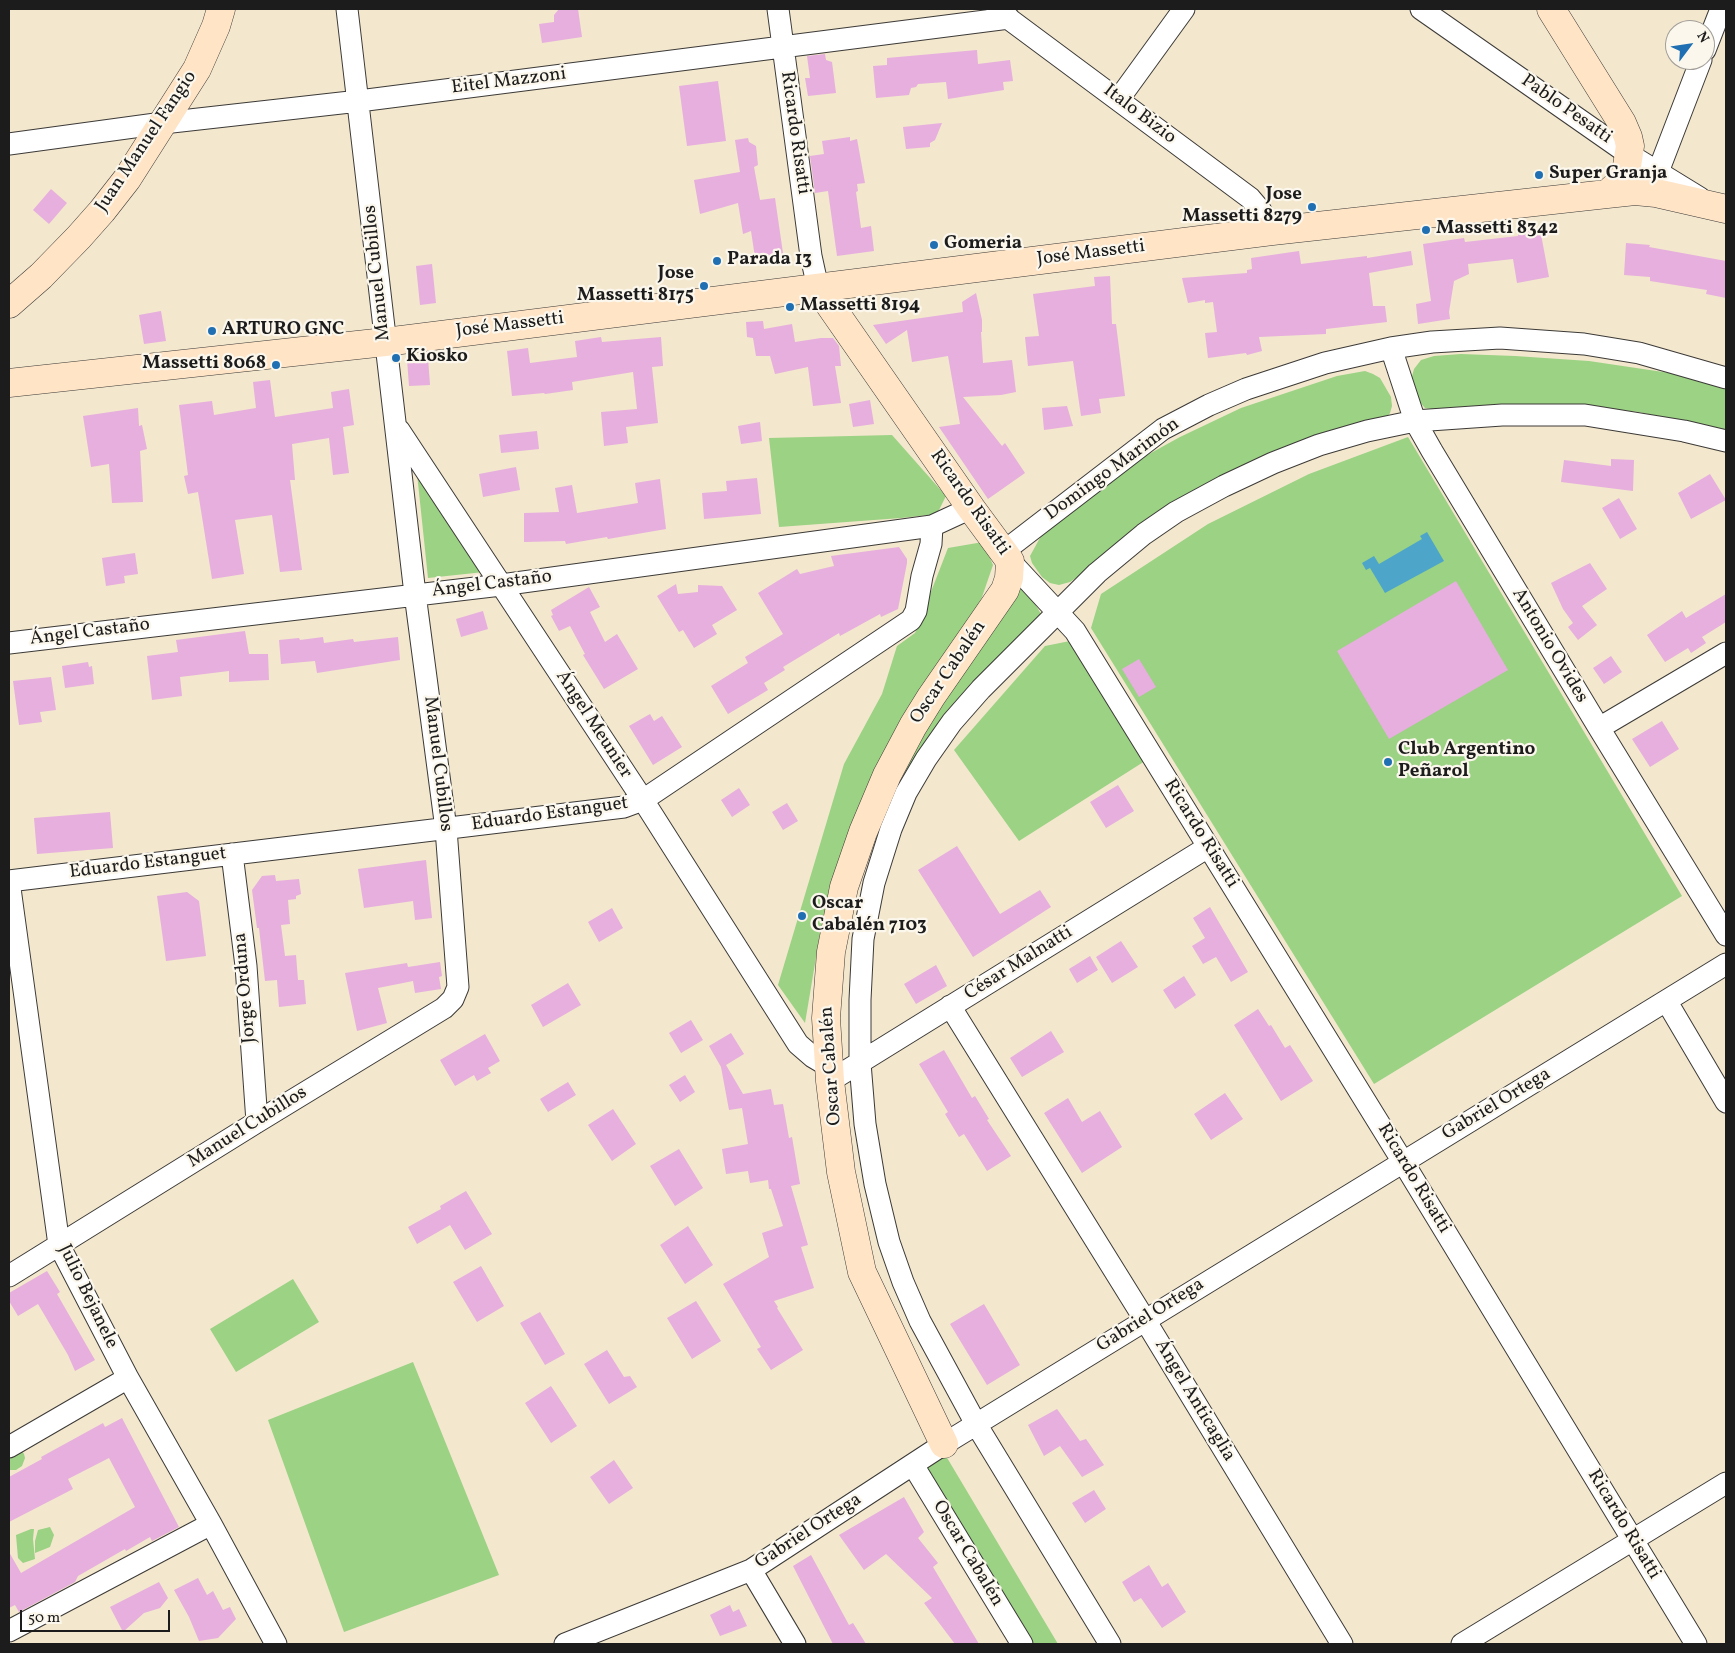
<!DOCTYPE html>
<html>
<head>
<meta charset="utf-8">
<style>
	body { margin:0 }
	#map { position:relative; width:1735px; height:1653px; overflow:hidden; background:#f3e7ce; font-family:Vollkorn,serif }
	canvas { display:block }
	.frame { position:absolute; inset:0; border:10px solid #1c1c1c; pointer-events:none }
	.north { position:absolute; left:1665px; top:20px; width:50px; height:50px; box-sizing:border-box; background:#fbf7ec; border:1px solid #a29f99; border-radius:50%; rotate:59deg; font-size:14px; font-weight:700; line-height:20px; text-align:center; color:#1c1c1c }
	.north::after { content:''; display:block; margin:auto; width:18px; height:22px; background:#1f6fb2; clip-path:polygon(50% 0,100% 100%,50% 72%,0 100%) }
	.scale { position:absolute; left:20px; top:1610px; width:150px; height:22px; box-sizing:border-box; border:2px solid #1c1c1c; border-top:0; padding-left:6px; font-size:15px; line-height:18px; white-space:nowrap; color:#1c1c1c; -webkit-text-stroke:4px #fbf7ec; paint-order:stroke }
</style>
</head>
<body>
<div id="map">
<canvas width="1735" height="1653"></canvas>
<div class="frame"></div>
<div class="north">N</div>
<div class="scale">50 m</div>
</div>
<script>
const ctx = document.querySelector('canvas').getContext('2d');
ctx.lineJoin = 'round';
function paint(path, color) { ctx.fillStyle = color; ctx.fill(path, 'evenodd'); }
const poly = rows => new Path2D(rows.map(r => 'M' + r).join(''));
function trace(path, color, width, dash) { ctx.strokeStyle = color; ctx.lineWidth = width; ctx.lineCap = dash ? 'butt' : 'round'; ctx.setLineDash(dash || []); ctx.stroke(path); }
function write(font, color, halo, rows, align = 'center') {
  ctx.font = font + ' Vollkorn,serif'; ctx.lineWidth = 4.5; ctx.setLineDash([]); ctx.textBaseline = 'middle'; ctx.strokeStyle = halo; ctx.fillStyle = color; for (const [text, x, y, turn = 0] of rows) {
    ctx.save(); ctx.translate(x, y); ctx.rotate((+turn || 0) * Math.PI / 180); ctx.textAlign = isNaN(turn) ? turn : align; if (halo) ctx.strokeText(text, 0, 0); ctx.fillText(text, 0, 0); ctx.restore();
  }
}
paint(poly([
	[1461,354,1515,356,1589,361,1690,376,1726,389,1726,431,1639,412,1593,407,1555,404,1437,410,1425,408,1415,397,1411,380,1414,369,1421,360,1434,356],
	[1365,371,1373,374,1380,378,1391,397,1392,406,1390,413,1386,419,1331,436,1095,565,1070,582,1059,585,1050,583,1042,577,1032,563,1030,556,1041,536,1140,459,1180,437,1241,408,1337,376],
	[892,435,946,496,937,514,901,518,779,527,769,438],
	[1408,437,1682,896,1374,1084,1091,628,1101,594,1208,524,1309,474],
	[416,464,484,572,428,578],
	[983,542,993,565,982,597,823,916,805,1023,778,985,844,764,882,694,897,646,915,633,948,548],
	[1021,580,1041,614,918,764,871,893,861,890,885,813,909,763,935,715],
	[1070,641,1145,761,1019,841,954,750,1045,646],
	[293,1279,319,1322,236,1372,210,1329],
	[413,1362,499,1575,344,1632,268,1420],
	[9,1448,22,1451,24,1454,25,1458,22,1466,16,1470,9,1470],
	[943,1451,1058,1644,1028,1644,921,1466],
	[50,1527,54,1535,50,1547,35,1553,35,1541,38,1530],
	[31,1529,34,1529,33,1539,35,1559,23,1563,18,1558,16,1535]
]), '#9bd284');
paint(poly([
	[1427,532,1444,561,1385,593,1370,568,1366,570,1362,563,1374,556,1379,564,1422,539,1420,536]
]), '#4da6ca');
paint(poly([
	[559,9,578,9,582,37,542,43,539,24,554,22,554,15],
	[977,50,978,64,1010,60,1013,81,1003,82,1004,90,948,99,946,82,918,84,916,87,911,88,909,95,876,98,873,66,887,65,887,58],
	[825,54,826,60,832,62,836,93,808,96,805,78,810,78,807,56],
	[718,81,726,141,687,146,679,86],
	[942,123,935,140,930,143,930,147,906,149,903,127],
	[850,137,850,141,857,139,865,183,857,184,858,191,856,192,861,228,871,226,874,251,837,256,828,191,815,193,810,156,824,154,822,141],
	[748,138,749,142,756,146,758,165,754,167,760,200,775,198,784,260,756,264,751,231,743,234,738,203,700,214,694,180,740,172,735,140],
	[51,189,67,203,49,224,33,210],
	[1540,229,1549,277,1517,283,1513,259,1468,264,1469,274,1454,281,1449,312,1450,319,1418,324,1416,304,1431,301,1423,244,1464,238,1465,242,1518,236,1518,232],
	[1626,243,1650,245,1649,247,1726,261,1726,298,1706,294,1707,290,1650,281,1650,277,1624,275],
	[1299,251,1301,264,1367,256,1367,258,1411,251,1413,265,1369,273,1373,306,1385,306,1387,322,1326,329,1326,334,1259,337,1262,351,1247,355,1246,353,1208,358,1205,333,1217,332,1213,302,1205,303,1205,300,1188,303,1182,278,1247,273,1247,270,1252,269,1251,258],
	[432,264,436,303,420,305,416,266],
	[1110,276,1112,324,1116,324,1125,396,1099,399,1101,413,1081,416,1073,361,1028,366,1025,337,1039,336,1033,294,1095,286,1094,277],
	[976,293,982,320,982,332,981,332,983,363,1012,360,1016,392,1001,395,963,397,1002,446,1005,443,1025,473,988,499,939,427,960,424,948,356,912,362,907,330,886,344,873,325,963,312,962,302],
	[161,311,166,341,144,344,139,315],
	[763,321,764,329,792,324,795,342,821,338,833,338,839,346,841,366,835,366,841,403,813,406,808,367,775,374,770,356,756,356,753,338,747,337,746,322],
	[601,337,602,342,661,337,663,366,652,367,658,423,626,427,628,443,604,446,601,412,637,409,633,372,572,382,573,390,545,394,544,393,512,396,507,351,528,348,530,363,577,357,575,341],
	[428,358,430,385,409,386,407,359],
	[270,380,275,417,333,408,331,392,349,389,354,425,343,427,349,473,333,475,329,438,292,444,295,480,290,480,302,570,280,572,272,515,235,520,244,574,212,579,198,492,188,494,184,476,188,475,179,405,212,401,214,415,256,408,253,382],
	[870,400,874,424,853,427,849,404],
	[1067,406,1073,426,1044,430,1042,408],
	[138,408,139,426,142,425,147,449,140,451,143,502,112,503,109,464,91,467,83,416],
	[760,422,762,441,741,444,738,426],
	[537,431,539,449,501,453,499,435],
	[1611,459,1634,460,1633,491,1561,482,1564,460,1611,466],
	[516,467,520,490,483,497,479,474],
	[1710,474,1726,500,1691,519,1678,493],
	[757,478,761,514,704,519,702,493,727,491,726,481],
	[660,479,666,529,608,539,607,537,566,544,565,541,524,542,524,513,559,512,555,488,572,485,577,513,638,503,635,483],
	[1619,498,1637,529,1620,539,1602,508],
	[899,547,907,559,907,563,898,609,881,617,880,614,840,636,839,633,783,667,785,670,764,683,768,690,728,714,711,686,748,663,745,657,783,634,758,593,797,569,800,574,834,566,831,556],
	[135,553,138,574,124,576,125,583,106,586,102,558],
	[1590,563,1607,589,1582,606,1597,625,1578,640,1568,627,1573,623,1563,609,1551,583],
	[1456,581,1508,670,1389,739,1337,651],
	[676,584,678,594,698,592,698,585,722,586,737,610,712,625,717,634,694,648,683,630,679,632,657,596],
	[589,587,600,607,590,612,605,642,617,634,638,669,604,689,583,655,585,654,570,626,559,631,551,616,553,615,551,610],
	[1726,594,1726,622,1702,637,1706,643,1691,653,1688,648,1665,662,1647,635,1682,611,1686,618],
	[483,611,488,629,461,637,456,619],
	[245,631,249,654,268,654,269,680,229,682,229,671,180,677,182,696,152,700,147,656,178,652,176,640],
	[323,637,324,643,353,639,354,642,398,637,400,660,317,673,315,661,281,664,279,640,299,638,300,640],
	[1611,656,1622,672,1604,684,1593,668],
	[1139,659,1156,687,1139,697,1122,669],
	[88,662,89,667,92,666,94,684,65,688,62,666],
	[51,677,56,710,40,712,42,722,19,725,13,681],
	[650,714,654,721,662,716,682,747,653,765,629,726],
	[1662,721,1679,749,1650,767,1632,739],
	[1118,785,1134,811,1106,828,1090,802],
	[739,788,750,805,732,817,721,800],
	[787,803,798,821,783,830,772,812],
	[110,812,113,848,37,854,34,818],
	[957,846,1000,914,1040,890,1051,907,973,957,918,870],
	[426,860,432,918,415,920,413,901,364,908,358,869],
	[275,875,276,881,299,879,301,894,296,896,296,899,288,900,290,924,281,925,285,956,296,955,298,980,304,980,306,1004,279,1007,277,980,265,981,259,928,257,928,252,890,262,876],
	[187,892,199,901,206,956,166,961,157,896],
	[1210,907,1248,972,1231,982,1216,957,1203,964,1192,946,1205,938,1193,918],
	[612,908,623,928,599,942,588,922],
	[1121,941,1138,967,1112,983,1096,957],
	[1090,956,1098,970,1077,983,1069,969],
	[440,962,442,976,439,977,441,989,415,993,413,981,378,988,387,1023,357,1031,345,973,407,963,408,967],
	[936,965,947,986,916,1004,904,984],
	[1184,976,1196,995,1175,1009,1163,990],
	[568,983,581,1005,543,1027,531,1005],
	[1258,1009,1269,1026,1271,1025,1285,1048,1290,1045,1313,1081,1281,1101,1234,1025],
	[691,1020,703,1040,681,1053,669,1033],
	[1051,1031,1064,1052,1022,1077,1010,1058],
	[731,1033,744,1054,726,1065,743,1094,771,1089,774,1105,783,1104,789,1138,792,1137,800,1184,791,1186,808,1245,801,1247,814,1288,774,1301,778,1307,777,1308,803,1350,771,1370,757,1349,761,1347,723,1284,769,1257,762,1233,783,1226,771,1189,769,1189,768,1180,750,1183,748,1171,726,1174,722,1149,748,1144,742,1108,729,1110,721,1067,709,1046],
	[485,1034,500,1061,488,1068,491,1073,477,1081,474,1075,455,1086,440,1060],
	[944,1050,972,1098,975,1096,989,1119,987,1120,1011,1156,987,1171,964,1134,959,1137,945,1114,948,1112,919,1064],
	[685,1075,695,1092,680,1102,669,1085],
	[568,1082,576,1095,548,1112,540,1099],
	[1225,1093,1243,1119,1211,1140,1194,1114],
	[1068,1098,1082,1122,1100,1111,1122,1147,1082,1173,1044,1113],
	[613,1109,636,1144,612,1161,588,1125],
	[679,1149,703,1188,675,1206,650,1166],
	[466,1191,492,1234,465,1250,450,1225,417,1244,408,1227,441,1209,440,1206],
	[688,1226,713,1265,685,1284,660,1245],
	[481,1266,504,1306,477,1322,453,1282],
	[47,1271,60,1292,57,1294,95,1360,75,1371,68,1355,38,1304,18,1316,9,1301,9,1293],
	[696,1301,721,1341,692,1359,667,1318],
	[984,1304,1020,1365,987,1385,950,1324],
	[540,1312,565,1354,545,1365,520,1323],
	[607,1350,624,1377,630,1376,637,1387,609,1404,584,1364],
	[551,1386,577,1426,551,1443,525,1403],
	[1057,1409,1080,1441,1086,1439,1104,1465,1082,1477,1060,1446,1044,1456,1028,1425],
	[122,1418,179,1527,152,1541,150,1537,126,1551,125,1549,78,1576,75,1582,19,1612,15,1605,9,1608,9,1552,21,1573,135,1507,109,1458,68,1479,73,1489,9,1522,9,1477,42,1459,41,1457,103,1423,105,1427],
	[614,1460,633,1488,609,1504,590,1477],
	[1094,1490,1106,1509,1085,1523,1072,1503],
	[904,1497,924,1532,918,1538,938,1563,933,1567,979,1644,955,1644,924,1603,932,1598,886,1554,864,1570,839,1535],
	[811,1555,849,1625,853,1623,866,1644,833,1644,793,1566],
	[1149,1565,1162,1587,1168,1583,1186,1612,1162,1628,1141,1598,1134,1602,1122,1582],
	[198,1578,207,1595,213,1591,223,1610,230,1607,236,1619,218,1638,199,1641,189,1617,174,1590],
	[159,1582,168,1598,160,1608,144,1613,123,1632,110,1607],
	[730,1605,733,1612,739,1609,747,1626,720,1636,710,1615]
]), '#e6afdd');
const street = poly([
	[778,9,811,256,818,288],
	[1421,9,1630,155,1700,198],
	[997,10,1250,198,1261,211,1272,231],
	[1705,50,1721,9],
	[1118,100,1184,9],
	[9,144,163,123,359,101,1009,18],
	[1658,172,1701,60],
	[1391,348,1415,421,1432,451,1599,728,1726,935],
	[399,430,643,800,798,1044,813,1057,830,1067],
	[1003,552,1163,429,1209,405,1246,389,1325,363,1391,348,1432,342,1500,338,1584,344,1639,353,1726,378],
	[1010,561,1075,631,1403,1162,1696,1644],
	[9,643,501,585,932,526,971,508],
	[1599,728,1726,653],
	[232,854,246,966,257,1122],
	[9,881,624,807,643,800,911,620,916,611,922,576,931,544,932,526],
	[9,881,59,1245,128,1378,211,1524,276,1644],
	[1667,1002,1726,1102],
	[950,1006,1145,1320,1342,1644],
	[830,1081,1208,847],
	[9,1276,257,1122,444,1008,453,999,458,987,446,829,415,594,347,9],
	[9,1447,128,1378],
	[913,1465,1022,1644],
	[751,1570,795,1644],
	[9,1631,211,1524],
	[565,1644,751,1570,944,1444,1726,964],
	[1110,1644,976,1424,920,1321,903,1282,889,1242,875,1184,865,1124,860,1063,860,1000,863,939,874,883,891,829,906,793,926,759,952,722,981,689,1097,573,1144,534,1176,512,1224,486,1273,463,1319,445,1367,431,1415,421,1502,415,1585,415,1684,431,1726,441],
	[1462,1644,1726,1483]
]);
const secondary = poly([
	[1551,9,1622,123,1628,137,1630,146,1626,173,1621,182,1607,194],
	[818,288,971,508,1010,561,1009,578,1005,590,931,697,913,726,887,775,863,832,844,887,831,952,826,1018,830,1081,841,1172,862,1272,944,1444],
	[9,304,41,276,79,237,102,211,127,179,197,69,216,26,221,9],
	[9,383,385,342,1272,231,1607,194,1635,191,1656,193,1726,209]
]);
trace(street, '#3c3a37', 23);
trace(secondary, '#3c3a37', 29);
trace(street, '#fff', 21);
trace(secondary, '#ffe4c6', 28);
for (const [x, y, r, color] of [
	[1539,175,5,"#1f6fb2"],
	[1312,207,5,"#1f6fb2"],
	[1426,230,5,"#1f6fb2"],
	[934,245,5,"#1f6fb2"],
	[717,261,5,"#1f6fb2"],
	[704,286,5,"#1f6fb2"],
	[790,307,5,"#1f6fb2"],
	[212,331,5,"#1f6fb2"],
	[396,358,5,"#1f6fb2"],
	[276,365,5,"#1f6fb2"],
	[1388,762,5,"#1f6fb2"],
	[802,916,5,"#1f6fb2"]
]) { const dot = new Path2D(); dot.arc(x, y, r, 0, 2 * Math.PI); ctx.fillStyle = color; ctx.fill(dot); trace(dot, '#fbf7ec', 2); }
write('19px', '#1c1c1c', '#fbf7ec', [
	["Eitel Mazzoni",509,82,-7],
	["Pablo Pesatti",1566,110,35],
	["Italo Bizio",1139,115,37],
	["Ricardo Risatti",794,133,82],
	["Juan Manuel Fangio",147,142,-56],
	["José Massetti",1091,254,-7],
	["Manuel Cubillos",378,273,-96],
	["José Massetti",510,326,-7],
	["Domingo Marimón",1113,470,-36],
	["Ricardo Risatti",969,503,55],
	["Ángel Castaño",492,585,-7],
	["Ángel Castaño",90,633,-7],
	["Antonio Ovides",1549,646,59],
	["Oscar Cabalén",949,673,-56],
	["Ángel Meunier",593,725,57],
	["Manuel Cubillos",437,764,83],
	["Eduardo Estanguet",550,815,-8],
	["Ricardo Risatti",1200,834,58],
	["Eduardo Estanguet",148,864,-7],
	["César Malnatti",1019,964,-32],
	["Jorge Orduna",246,988,-95],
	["Oscar Cabalén",832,1066,-94],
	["Gabriel Ortega",1497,1105,-31],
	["Manuel Cubillos",248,1128,-32],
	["Ricardo Risatti",1413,1179,59],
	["Julio Bejanele",87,1297,64],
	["Gabriel Ortega",1151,1316,-32],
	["Ángel Anticaglia",1194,1401,59],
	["Ricardo Risatti",1623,1525,59],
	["Gabriel Ortega",809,1532,-33],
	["Oscar Cabalén",967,1554,59]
]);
write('bold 19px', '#1c1c1c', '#fbf7ec', [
	["Super Granja",1549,175],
	["Jose",1302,196,"right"],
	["Massetti 8279",1302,218,"right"],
	["Massetti 8342",1436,230],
	["Gomeria",944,245],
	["Parada 13",727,261],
	["Jose",694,275,"right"],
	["Massetti 8175",694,297,"right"],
	["Massetti 8194",800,307],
	["ARTURO GNC",222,331],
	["Kiosko",406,358],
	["Massetti 8068",266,365,"right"],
	["Club Argentino",1398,751],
	["Peñarol",1398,773],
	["Oscar",812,905],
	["Cabalén 7103",812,927]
], 'left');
</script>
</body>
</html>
